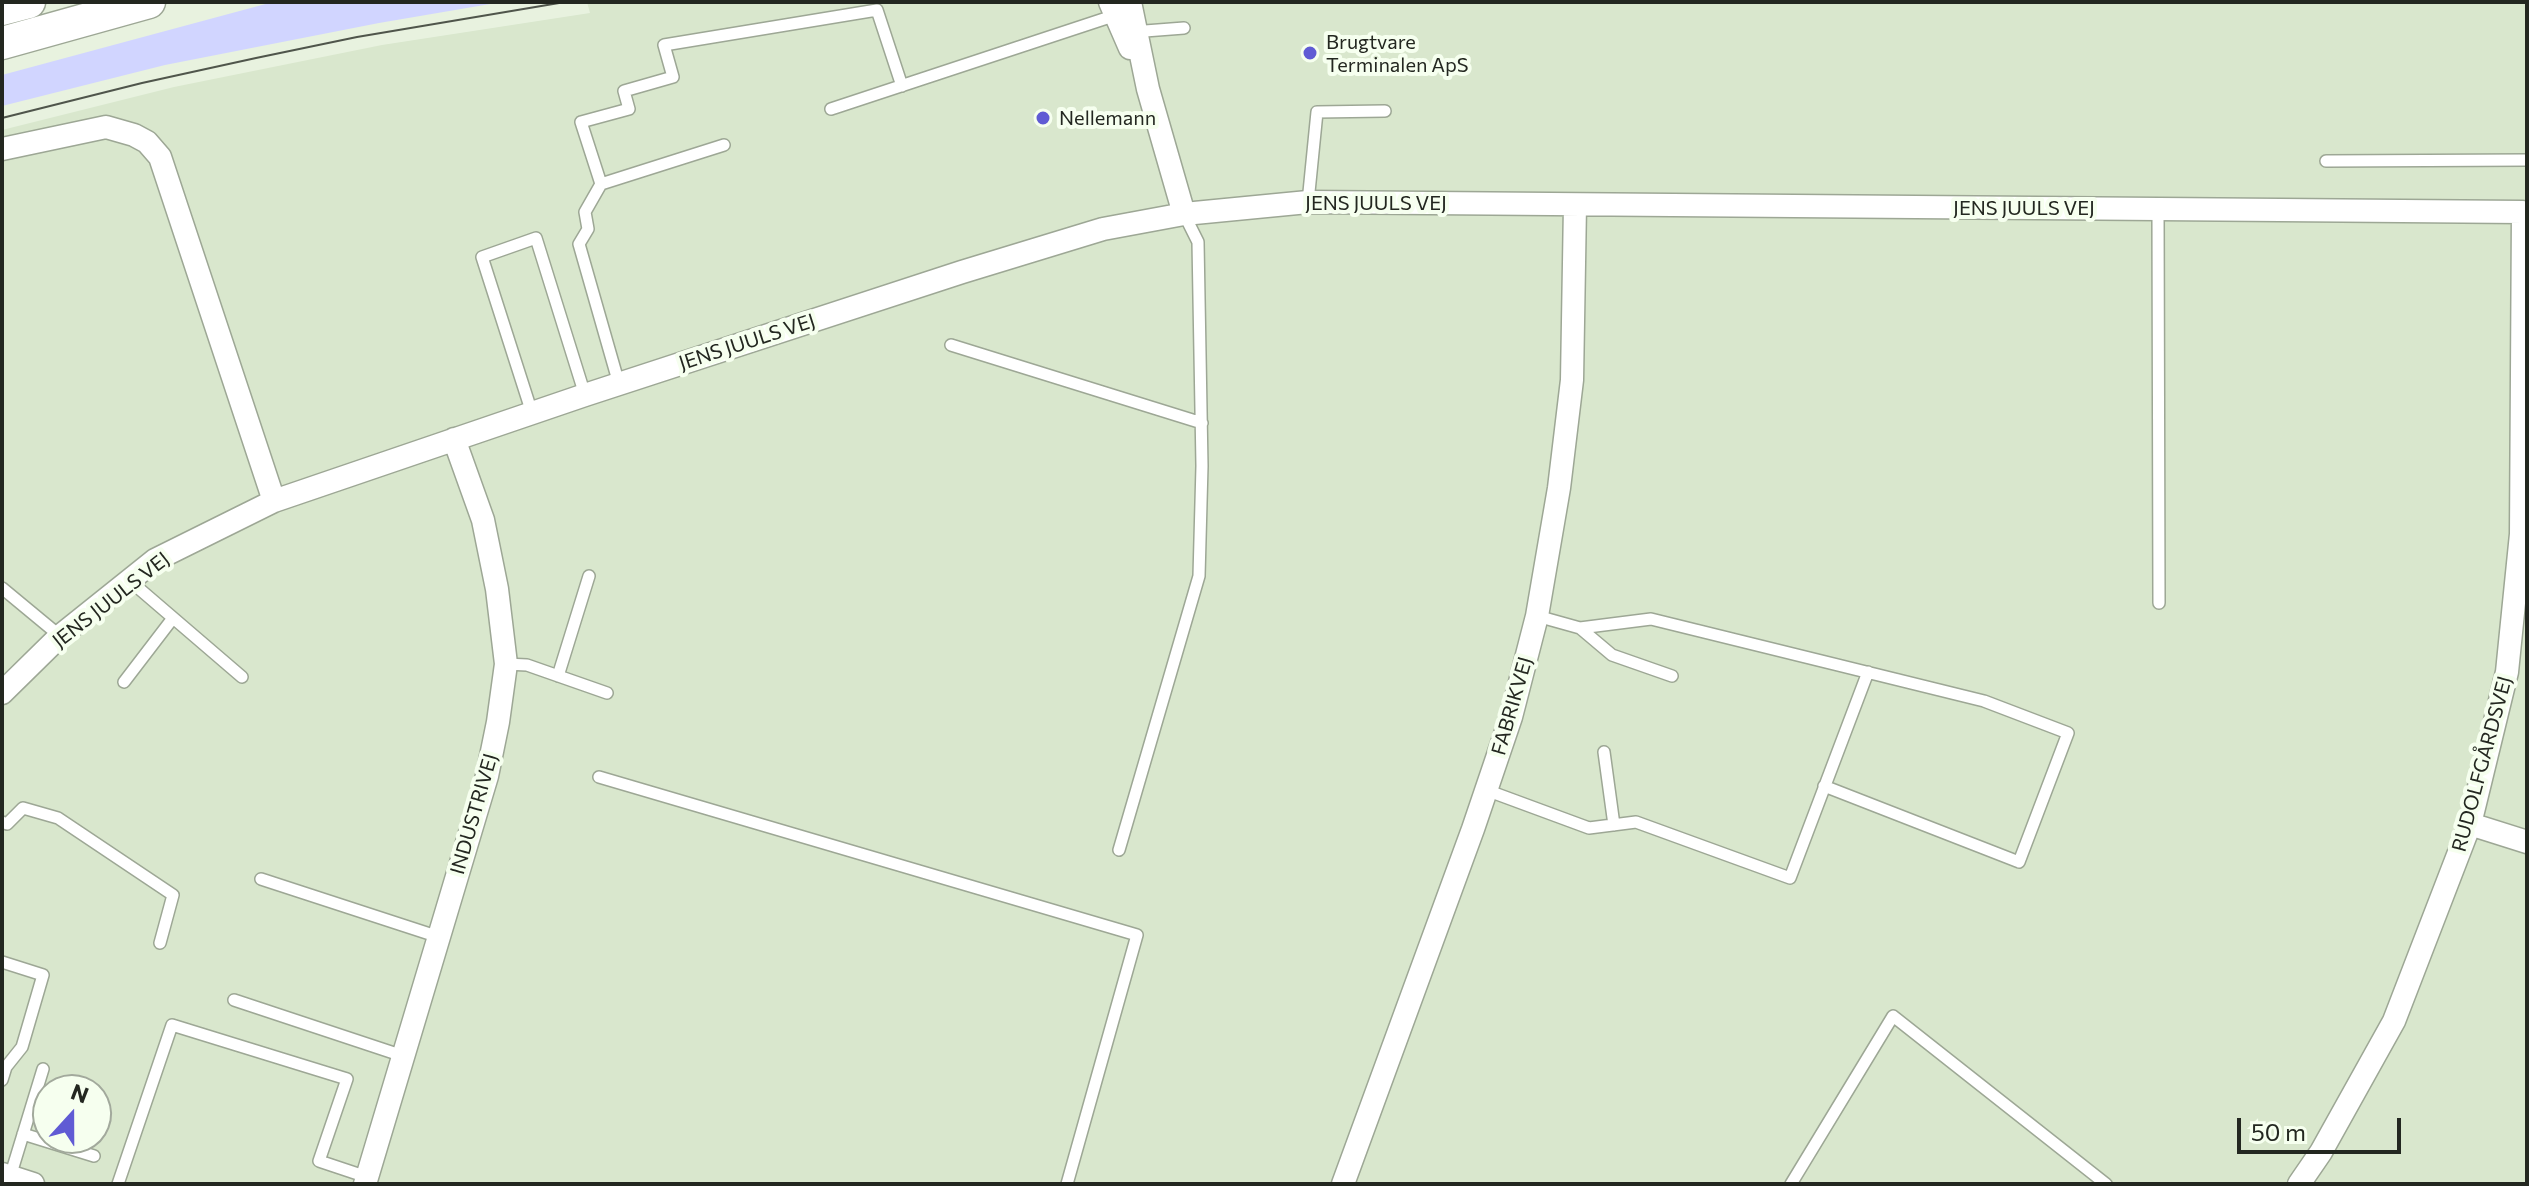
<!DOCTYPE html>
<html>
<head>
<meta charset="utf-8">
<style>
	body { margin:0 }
	#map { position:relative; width:2529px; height:1186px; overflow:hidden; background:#e8f2df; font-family:Commissioner,sans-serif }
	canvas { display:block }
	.frame { position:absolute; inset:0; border:4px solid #232720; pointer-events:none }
	.north { position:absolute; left:32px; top:1074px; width:80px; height:80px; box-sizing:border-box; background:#f6ffef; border:2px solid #a2a99c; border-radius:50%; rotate:21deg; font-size:22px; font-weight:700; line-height:32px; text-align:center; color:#232720 }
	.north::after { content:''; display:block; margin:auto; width:28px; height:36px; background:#605bd4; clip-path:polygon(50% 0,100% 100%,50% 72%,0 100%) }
	.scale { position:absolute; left:2237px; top:1118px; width:164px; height:36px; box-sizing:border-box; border:4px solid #232720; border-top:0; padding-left:10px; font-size:24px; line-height:28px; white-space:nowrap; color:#232720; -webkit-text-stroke:6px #f6ffef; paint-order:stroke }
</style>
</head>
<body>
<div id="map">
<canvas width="2529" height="1186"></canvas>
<div class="frame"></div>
<div class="north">N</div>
<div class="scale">50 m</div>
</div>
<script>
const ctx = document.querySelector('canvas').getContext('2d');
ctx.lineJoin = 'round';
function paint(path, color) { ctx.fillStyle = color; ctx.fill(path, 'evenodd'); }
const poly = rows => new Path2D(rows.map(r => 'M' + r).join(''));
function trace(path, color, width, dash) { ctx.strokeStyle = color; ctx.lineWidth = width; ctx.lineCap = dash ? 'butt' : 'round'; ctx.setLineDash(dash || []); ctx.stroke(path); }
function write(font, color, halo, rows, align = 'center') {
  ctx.font = font + ' Commissioner,sans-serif'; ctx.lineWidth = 8; ctx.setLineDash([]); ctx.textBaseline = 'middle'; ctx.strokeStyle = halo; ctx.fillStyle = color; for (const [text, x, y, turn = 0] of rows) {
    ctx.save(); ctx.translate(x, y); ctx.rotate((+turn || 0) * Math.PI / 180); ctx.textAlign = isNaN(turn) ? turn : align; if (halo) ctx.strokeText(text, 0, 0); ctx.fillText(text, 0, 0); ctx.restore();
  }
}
paint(poly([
	[587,2,2527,2,2527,1184,2,1184,2,130,174,87,382,45,590,13],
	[48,1090,96,1090,96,1138,48,1138]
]), '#d9e7cd');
paint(poly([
	[273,2,502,2,379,23,165,65,2,106,2,75]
]), '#d1d5ff');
const lane = poly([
	[1132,32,1184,28],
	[831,109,1116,15],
	[2326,161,2527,160],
	[601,184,581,122,629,109,624,91,673,77,664,45,877,10,902,86],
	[1308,202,1317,112,1385,111],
	[2158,209,2159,603],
	[951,345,1202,423],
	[619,384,579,244,588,229,585,212,601,184,724,145],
	[532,413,482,257,536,238,585,395],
	[129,580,242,677],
	[2,588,60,636],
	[1537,616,1580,628,1651,619,1984,701,2068,733,2019,862,1824,786],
	[1580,628,1612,655,1672,676],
	[506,664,527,665,607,693],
	[558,676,589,576],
	[124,682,173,618],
	[1604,752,1614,825],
	[599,777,1137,935,1067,1184],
	[1486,790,1589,828,1636,822,1790,878,1868,672],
	[2,822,7,824,23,808,58,818,173,895,160,943],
	[1119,850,1199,576,1202,466,1198,242,1184,214],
	[261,879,439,937],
	[2,962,43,975,22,1047,6,1067,2,1080],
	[234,1000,403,1056],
	[23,1134,94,1156],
	[10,1177,43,1069],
	[118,1184,172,1025,347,1079,319,1161,367,1177],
	[1791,1184,1893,1016,2106,1184]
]);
const street = poly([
	[1110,2,1130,48],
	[1130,2,1148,89,1184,214],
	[2,149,106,127,134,135,147,142,160,157,274,501],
	[2,693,60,636,155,560,274,501,585,395,962,272,1103,229,1184,214,1308,202,2523,212,2521,534,2507,672,2470,824,2394,1021,2321,1152,2299,1184],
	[2470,824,2527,842],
	[2,1174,33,1184],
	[365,1184,487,776,498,722,506,664,497,589,483,520,454,439],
	[1343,1184,1473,829,1511,717,1537,616,1559,488,1572,380,1575,205]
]);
const secondary = poly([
	[2,9,29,2],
	[2,43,149,2]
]);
trace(lane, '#9da795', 14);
trace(street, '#9da795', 25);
trace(secondary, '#9da795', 35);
trace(lane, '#fff', 11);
trace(street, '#fff', 22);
trace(secondary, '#fff', 32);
trace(poly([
	[2,118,142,83,256,58,357,37,565,2]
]), '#4f554b', 2);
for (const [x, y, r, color] of [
	[1310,53,8,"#605bd4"],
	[1043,118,8,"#605bd4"]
]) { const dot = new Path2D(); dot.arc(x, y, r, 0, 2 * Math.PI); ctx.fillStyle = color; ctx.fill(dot); trace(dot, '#f6ffef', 3); }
write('20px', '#232720', '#f6ffef', [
	["Brugtvare",1326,42],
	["Terminalen ApS",1326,65],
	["Nellemann",1059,118]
], 'left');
write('20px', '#232720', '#f6ffef', [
	["JENS JUULS VEJ",1376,203],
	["JENS JUULS VEJ",2024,208],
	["JENS JUULS VEJ",747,342,-18],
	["JENS JUULS VEJ",111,600,-38],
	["FABRIKVEJ",1512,706,-74],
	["RUDOLFGÅRDSVEJ",2482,764,-75],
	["INDUSTRIVEJ",474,814,-74]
]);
</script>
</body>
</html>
